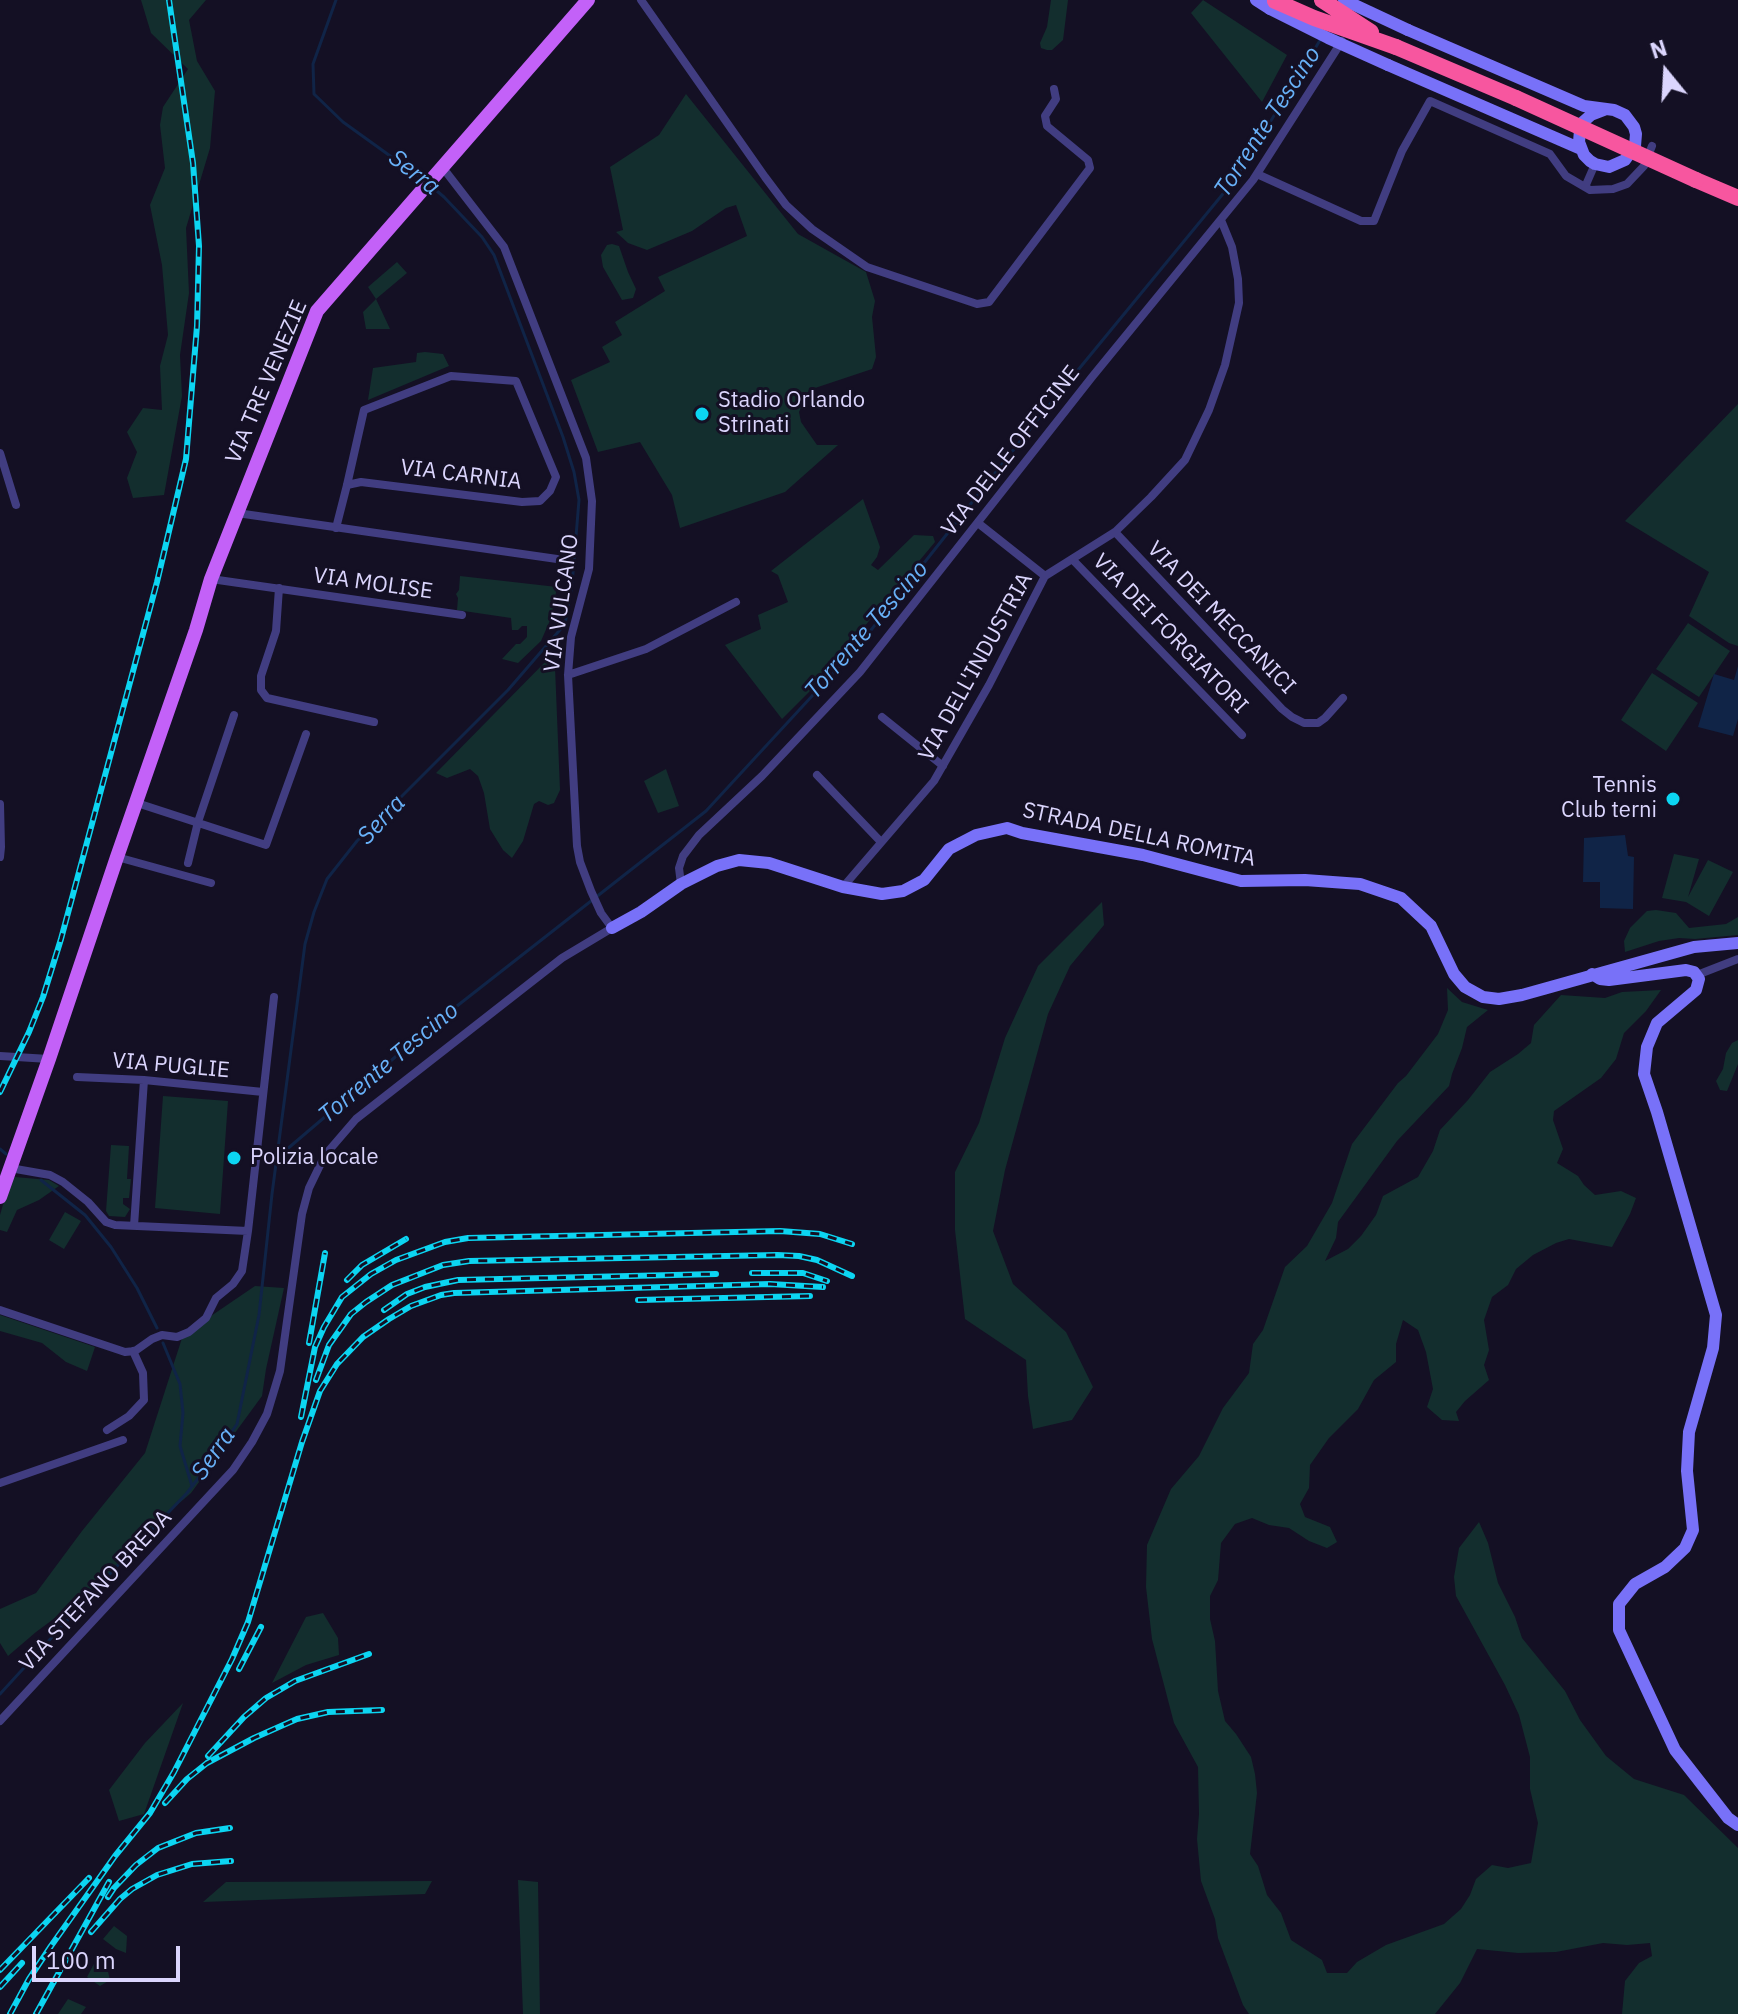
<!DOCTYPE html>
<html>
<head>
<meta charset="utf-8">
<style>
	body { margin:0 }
	#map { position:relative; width:1738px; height:2014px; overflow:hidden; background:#141024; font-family:"IBM Plex Sans",sans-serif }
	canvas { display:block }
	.north { position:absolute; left:1626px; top:32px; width:80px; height:80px; -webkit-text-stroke:6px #141024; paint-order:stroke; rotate:342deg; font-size:22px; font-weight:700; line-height:32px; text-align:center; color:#dbd5fd }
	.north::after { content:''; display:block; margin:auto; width:28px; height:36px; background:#dbd5fd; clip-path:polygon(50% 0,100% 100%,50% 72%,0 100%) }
	.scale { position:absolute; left:32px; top:1946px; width:148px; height:36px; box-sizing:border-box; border:4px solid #dbd5fd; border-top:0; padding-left:10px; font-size:24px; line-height:28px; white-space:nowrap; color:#dbd5fd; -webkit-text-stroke:6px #141024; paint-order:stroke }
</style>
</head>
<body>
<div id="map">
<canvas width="1738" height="2014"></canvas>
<div class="north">N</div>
<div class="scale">100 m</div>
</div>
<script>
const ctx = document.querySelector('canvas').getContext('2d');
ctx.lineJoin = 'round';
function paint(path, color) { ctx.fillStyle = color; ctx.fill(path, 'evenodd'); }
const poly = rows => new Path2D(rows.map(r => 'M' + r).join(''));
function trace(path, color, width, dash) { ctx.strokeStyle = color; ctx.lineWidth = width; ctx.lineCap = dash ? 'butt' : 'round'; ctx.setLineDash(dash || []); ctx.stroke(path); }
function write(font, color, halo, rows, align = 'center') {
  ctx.font = font + ' "IBM Plex Sans",sans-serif'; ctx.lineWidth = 6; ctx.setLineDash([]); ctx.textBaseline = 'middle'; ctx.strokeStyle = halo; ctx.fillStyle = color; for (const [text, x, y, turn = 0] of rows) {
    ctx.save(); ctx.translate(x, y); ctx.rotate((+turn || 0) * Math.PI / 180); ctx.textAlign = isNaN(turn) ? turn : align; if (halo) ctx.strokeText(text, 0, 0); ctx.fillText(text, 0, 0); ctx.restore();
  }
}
paint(poly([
	[141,0,206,0,189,20,197,61,215,91,210,148,186,228,189,293,180,355,182,396,164,495,133,498,127,478,137,452,127,432,143,408,162,410,160,366,168,335,162,265,150,205,165,168,160,125,163,107,188,69,151,33],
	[1051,0,1068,0,1063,40,1052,50,1047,50,1041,48,1040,43,1047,27],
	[1203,0,1287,55,1262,102,1191,13],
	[686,94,798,234,866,272,875,301,872,317,876,357,872,369,809,390,799,412,801,422,817,445,838,445,785,492,680,528,672,495,640,442,598,452,571,380,610,362,602,347,622,335,615,322,665,291,658,277,747,236,736,205,726,208,692,231,647,250,628,243,616,232,623,230,610,167,659,135],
	[612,244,619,246,628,272,636,289,633,298,622,300,603,267,601,255,607,245],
	[397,262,407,273,376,299,390,329,366,329,363,312,376,299,368,287],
	[425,352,443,354,449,366,368,400,373,368,416,362,417,353],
	[1738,404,1738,646,1729,643,1689,616,1709,572,1625,521],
	[863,499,880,547,877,557,871,565,878,570,914,535,933,536,935,542,813,688,782,719,725,645,761,629,758,615,788,602,778,575,771,571],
	[460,576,557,587,551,618,541,641,518,663,502,659,516,644,520,644,527,637,527,626,522,626,518,630,512,630,511,618,457,610,458,598,456,594,459,590],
	[1688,623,1730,651,1699,697,1656,669],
	[551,656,555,667,560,790,554,803,548,805,539,801,534,804,523,841,512,858,503,850,490,829,484,793,478,776,470,769,447,778,436,773],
	[1652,673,1698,703,1666,751,1621,720],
	[666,769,679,806,658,813,644,781],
	[1674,854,1699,859,1688,897,1708,860,1733,872,1709,916,1686,902,1662,898],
	[1102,902,1104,925,1070,966,1048,1014,1005,1170,993,1231,1013,1284,1066,1332,1093,1387,1072,1420,1033,1429,1028,1396,1026,1360,965,1319,955,1230,955,1172,979,1123,1005,1038,1038,966],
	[1656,910,1676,913,1689,928,1726,924,1738,917,1738,935,1695,939,1679,938,1659,941,1625,952,1624,941,1630,928,1647,911],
	[1447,988,1462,1002,1488,1010,1467,1027,1462,1048,1452,1074,1449,1086,1397,1141,1338,1222,1336,1238,1325,1261,1348,1249,1361,1236,1376,1215,1383,1196,1418,1177,1433,1151,1440,1130,1468,1100,1490,1072,1518,1054,1531,1043,1534,1025,1561,995,1605,998,1622,992,1661,990,1646,1011,1624,1033,1616,1059,1601,1078,1554,1111,1553,1120,1563,1149,1557,1163,1578,1176,1584,1185,1595,1195,1621,1191,1636,1198,1630,1214,1612,1247,1569,1239,1556,1243,1533,1255,1516,1269,1508,1285,1492,1297,1484,1320,1489,1350,1484,1365,1489,1380,1465,1401,1456,1412,1459,1421,1442,1420,1427,1407,1433,1389,1426,1352,1418,1330,1403,1320,1396,1344,1396,1362,1374,1380,1358,1409,1329,1438,1310,1465,1309,1488,1300,1504,1305,1517,1330,1527,1337,1542,1327,1548,1309,1541,1289,1528,1269,1525,1252,1518,1235,1524,1221,1543,1218,1580,1210,1596,1210,1619,1215,1641,1218,1691,1225,1721,1236,1734,1251,1757,1255,1774,1257,1793,1250,1854,1258,1866,1267,1895,1281,1913,1291,1940,1322,1960,1327,1973,1347,1973,1357,1962,1386,1945,1444,1924,1461,1909,1470,1895,1476,1879,1492,1865,1508,1868,1531,1863,1538,1823,1530,1789,1530,1757,1519,1715,1505,1685,1456,1596,1454,1577,1459,1548,1479,1522,1488,1543,1498,1583,1515,1617,1522,1638,1565,1691,1580,1720,1606,1756,1634,1779,1684,1795,1738,1848,1738,2014,1622,2014,1625,1981,1639,1963,1652,1956,1650,1943,1627,1945,1603,1943,1556,1952,1518,1953,1477,1949,1460,1983,1435,2014,1249,2014,1243,2005,1218,1938,1215,1919,1201,1881,1197,1839,1199,1814,1198,1767,1174,1723,1152,1639,1146,1587,1147,1545,1171,1489,1199,1456,1223,1408,1249,1373,1253,1344,1263,1330,1285,1267,1307,1246,1332,1203,1352,1144,1398,1083,1406,1076,1438,1034,1448,1010],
	[1738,1040,1738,1064,1727,1091,1720,1090,1716,1081,1723,1069,1726,1053,1732,1043],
	[163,1096,228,1101,220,1214,155,1208],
	[111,1145,129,1146,127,1179,131,1179,129,1198,123,1198,123,1204,130,1209,125,1217,109,1216,106,1211],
	[15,1177,49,1180,59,1186,39,1200,17,1210,7,1232,0,1230,0,1215,10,1180],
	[65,1212,81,1221,64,1249,49,1240],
	[255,1286,284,1288,266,1369,262,1396,191,1493,146,1532,97,1587,36,1632,8,1656,0,1643,0,1609,36,1593,82,1531,145,1453,183,1335],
	[0,1315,95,1347,87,1371,66,1362,42,1343,0,1331],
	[323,1613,338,1638,339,1655,306,1665,272,1683,306,1617],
	[183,1703,144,1814,119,1821,109,1790,145,1743],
	[518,1880,538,1882,540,2014,523,2014],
	[432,1881,425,1894,203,1902,226,1882],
	[114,1926,127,1936,126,1953,116,1949,103,1939],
	[96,1960,106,1963,110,1980,100,1986,87,1977],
	[68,1999,86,2007,81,2014,58,2014]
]), '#132e2e');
paint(poly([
	[1738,666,1738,719,1733,736,1698,727,1714,674,1734,680],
	[1625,835,1628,856,1634,857,1633,909,1600,908,1600,882,1583,882,1584,838]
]), '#102447');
trace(poly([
	[336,0,313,64,314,94,343,122,425,181],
	[0,1149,6,1154],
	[279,1156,434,1024,706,811,860,644,1041,415,1236,178,1322,37],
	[41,1180,85,1215,111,1247,137,1288,157,1328],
	[163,1343,180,1384,183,1413,180,1446,192,1486],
	[0,1694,119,1564,187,1493,216,1455,237,1424,259,1315,272,1194,305,944,314,912,327,879,357,841,508,690,565,624,572,585,579,500,574,472,563,437,494,255,482,237,444,197,431,186]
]), '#102447', 3);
trace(poly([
	[641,0,765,177,786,205,812,229,867,267,977,304,989,302,1090,168,1088,160,1047,126,1045,116,1056,99,1054,89],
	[1257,174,1361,221,1374,221,1402,151,1430,101,1550,154,1566,176,1590,190,1613,189,1627,184,1644,166,1652,146],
	[1585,187,1595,164],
	[0,453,16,505],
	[237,513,557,559],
	[978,523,1045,576],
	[336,528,347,485,364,410,451,376,516,381,556,477,550,491,540,501,522,502,361,482,347,485],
	[1115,532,1282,709,1292,717,1304,723,1318,723,1325,718,1343,698],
	[1072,559,1242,735],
	[211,579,462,615],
	[279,588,276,631,261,676,261,690,267,698,374,722],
	[568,675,646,649,736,602],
	[882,717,943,766],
	[817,775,881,842],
	[137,803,266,845,306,734],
	[0,804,1,847,0,857],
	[117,857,211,883],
	[188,863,198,822,234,715],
	[681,884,679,868,683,856,699,835,762,776,860,672,1092,377,1253,180,1342,41],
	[843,887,934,781,989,685,1045,576,1115,532,1151,497,1185,460,1209,410,1225,365,1239,303,1238,279,1232,247,1221,220],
	[1697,975,1738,959],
	[0,1056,49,1059],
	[77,1077,144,1080,263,1092],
	[10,1168,50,1175,63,1182,88,1202,106,1222,115,1225,248,1231,274,997],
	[134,1226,144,1080],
	[0,1310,125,1352,135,1351,152,1339,162,1335,177,1337,189,1332,206,1318,216,1298,233,1284,242,1271,248,1231],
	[107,1430,129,1416,144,1400,143,1373,133,1351],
	[0,1483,123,1440],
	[0,1721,233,1470,252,1442,267,1414,280,1371,302,1214,309,1188,325,1155,356,1119,562,958,612,928,601,913,591,891,580,862,577,846,568,675,571,637,589,569,592,501,586,458,504,247,443,168]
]), '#413d81', 8);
trace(poly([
	[1256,0,1270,9],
	[1408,30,1584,106,1614,110,1625,115,1634,127,1636,134,1635,146,1625,160,1609,167,1595,164,1590,161,1584,155,1579,142,1580,130,1583,122,1591,115,1604,110],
	[1388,65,1581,149],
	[612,928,641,912,681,884,717,866,739,860,769,863,843,887,882,894,903,891,924,880,949,849,976,835,1007,828,1022,833,1143,855,1241,881,1305,880,1360,884,1401,898,1431,926,1454,974,1465,987,1483,997,1499,999,1522,995,1694,947,1738,943],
	[1592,974,1600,979,1609,980,1686,970,1694,972,1699,979,1696,990,1657,1023,1647,1047,1644,1074,1657,1112,1716,1315,1713,1348,1689,1432,1687,1471,1693,1530,1685,1548,1665,1567,1635,1584,1619,1604,1619,1630,1675,1750,1728,1818,1738,1825]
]), '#7871f8', 12);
trace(poly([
	[0,1197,49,1059,117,857,196,630,211,579,317,311,588,0]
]), '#c361f8', 14);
trace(poly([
	[1396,47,1516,98],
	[1696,180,1738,198]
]), '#f7569f', 16);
const rail = poly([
	[0,1092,29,1032,43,997,61,939,157,582,186,459,197,326,199,246,193,163,169,0],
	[752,1273,803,1273,827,1281],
	[347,1280,362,1265,406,1239],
	[638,1300,810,1296],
	[384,1310,407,1294,425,1287,458,1280,716,1274],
	[309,1343,325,1253],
	[316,1380,329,1345,351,1314,366,1302,392,1285,443,1265,469,1261,777,1255,799,1256,817,1260,852,1276],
	[301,1417,315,1347,324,1327,342,1297,371,1274,396,1260,445,1242,468,1238,780,1231,820,1234,852,1244],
	[239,1669,261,1627],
	[208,1756,244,1717,266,1698,295,1681,369,1654],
	[165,1803,187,1779,207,1763,254,1738,281,1726,297,1719,328,1712,382,1710],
	[108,1897,114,1888,136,1865,158,1848,196,1833,230,1828],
	[91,1932,120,1899,132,1889,157,1875,192,1864,231,1861],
	[0,1970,89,1878],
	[0,1987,22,1963],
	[10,2014,29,1979,51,1946,115,1856,150,1813,174,1772,232,1659,248,1622,302,1442,320,1391,337,1364,363,1337,389,1319,411,1306,441,1295,454,1293,770,1284,823,1287],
	[36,2014,109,1882]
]);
trace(rail, '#0cd5f2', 6);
trace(rail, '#141024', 3, [9]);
trace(poly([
	[1344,0,1408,30],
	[1270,9,1328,38,1388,65]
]), '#7871f8', 12);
trace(poly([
	[1322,0,1371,32],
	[1275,1,1314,18,1396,47],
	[1516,98,1696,180]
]), '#f7569f', 16);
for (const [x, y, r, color] of [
	[702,414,8,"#0cd5f2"],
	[1673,799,8,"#0cd5f2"],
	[234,1158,8,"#0cd5f2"]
]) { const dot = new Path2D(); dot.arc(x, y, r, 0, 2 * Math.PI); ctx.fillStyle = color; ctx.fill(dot); trace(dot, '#141024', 3); }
write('22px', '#dbd5fd', '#141024', [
	["VIA TRE VENEZIE",267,382,-67],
	["VIA DELLE OFFICINE",1011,451,-52],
	["VIA CARNIA",461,475,7],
	["VIA MOLISE",373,584,8],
	["VIA VULCANO",562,603,-82],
	["VIA DEI MECCANICI",1221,618,46],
	["VIA DEI FORGIATORI",1170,634,46],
	["VIA DELL'INDUSTRIA",976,667,-61],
	["STRADA DELLA ROMITA",1139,835,12],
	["VIA PUGLIE",171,1066,5],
	["VIA STEFANO BREDA",96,1591,-47]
]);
write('22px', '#dbd5fd', '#141024', [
	["Stadio Orlando",718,401],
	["Strinati",718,426],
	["Tennis",1657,786,"right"],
	["Club terni",1657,811,"right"],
	["Polizia locale",250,1158]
], 'left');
write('italic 24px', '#68b1f8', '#141024', [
	["Torrente Tescino",1268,122,-57],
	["Serra",414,173,38],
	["Torrente Tescino",867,630,-49],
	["Serra",382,820,-47],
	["Torrente Tescino",389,1063,-40],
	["Serra",214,1454,-55]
]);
</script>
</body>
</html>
